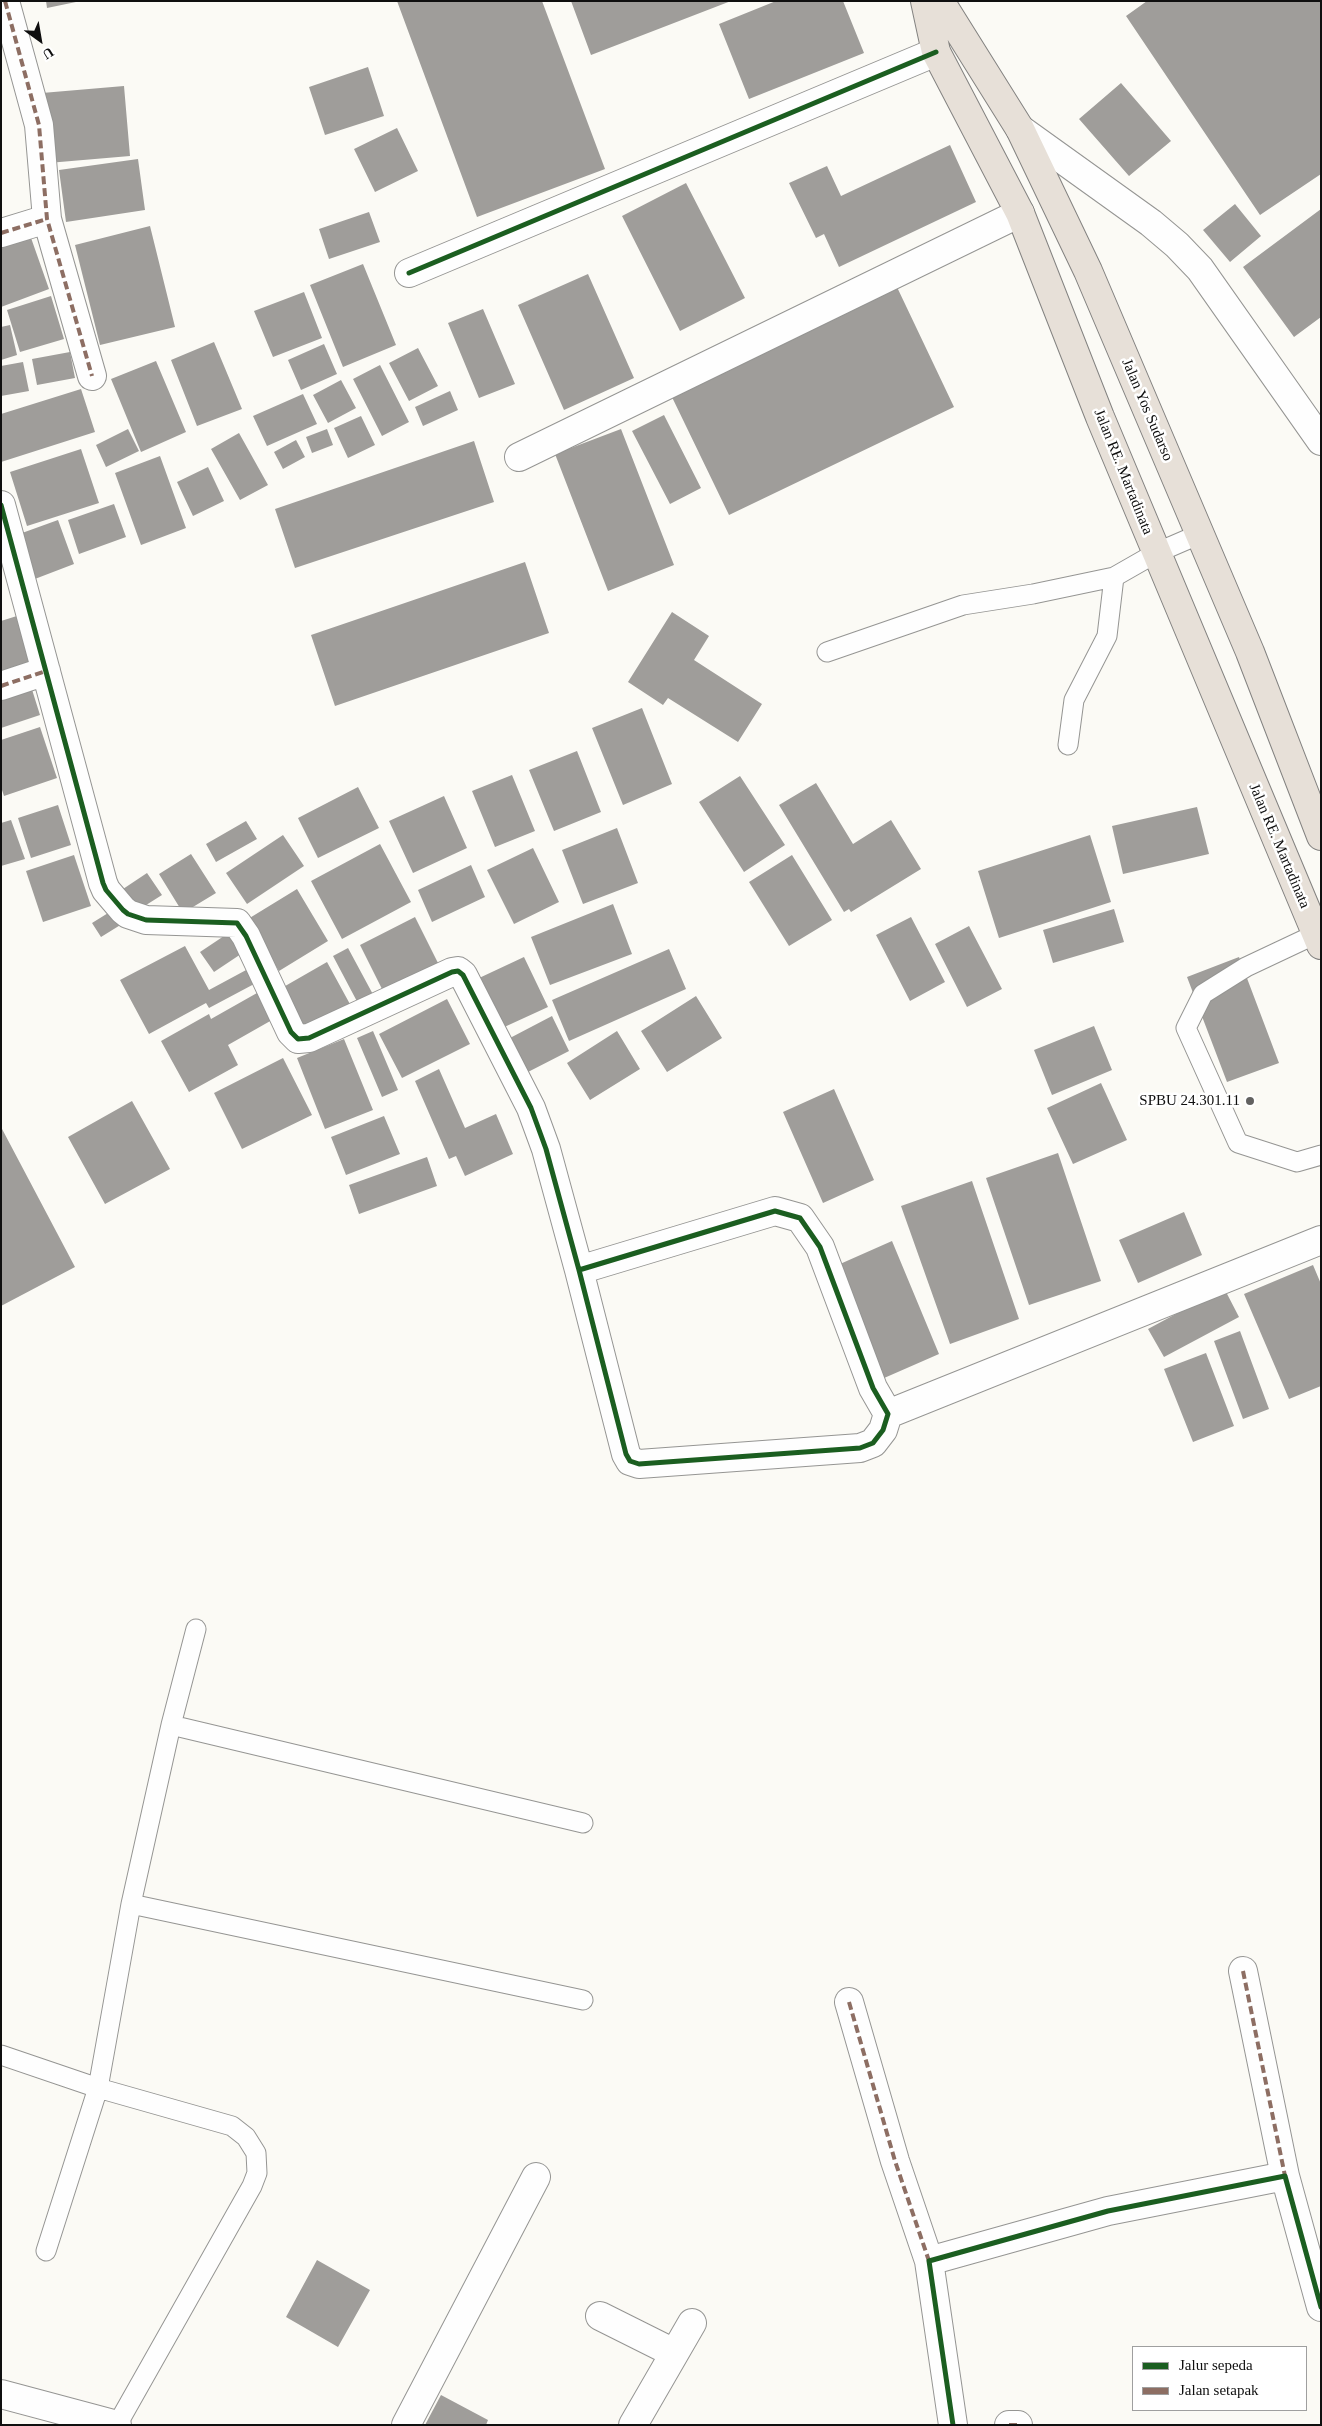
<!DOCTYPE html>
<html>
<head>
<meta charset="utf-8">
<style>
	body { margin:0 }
	#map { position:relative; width:1322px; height:2426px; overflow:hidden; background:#fbfaf5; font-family:Georgia,serif }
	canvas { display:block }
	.frame { position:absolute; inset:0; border:2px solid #0f0f0f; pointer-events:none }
	.legend { position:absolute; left:1132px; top:2346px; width:175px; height:65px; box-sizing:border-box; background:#fff; border:1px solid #9f9f9f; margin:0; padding:6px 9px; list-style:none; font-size:15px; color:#0f0f0f }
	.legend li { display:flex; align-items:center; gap:10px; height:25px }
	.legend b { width:25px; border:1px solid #9f9f9f }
	.north { position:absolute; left:15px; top:15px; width:50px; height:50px; -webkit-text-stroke:4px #fff; paint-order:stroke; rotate:148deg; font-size:14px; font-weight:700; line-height:20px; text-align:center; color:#0f0f0f }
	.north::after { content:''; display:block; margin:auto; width:18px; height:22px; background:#0f0f0f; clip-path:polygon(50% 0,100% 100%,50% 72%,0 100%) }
</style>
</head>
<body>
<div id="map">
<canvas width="1322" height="2426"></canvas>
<div class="frame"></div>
<ul class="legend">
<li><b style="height:6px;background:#1b5e20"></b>Jalur sepeda</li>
<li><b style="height:6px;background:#8d6e63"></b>Jalan setapak</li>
</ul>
<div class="north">U</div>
</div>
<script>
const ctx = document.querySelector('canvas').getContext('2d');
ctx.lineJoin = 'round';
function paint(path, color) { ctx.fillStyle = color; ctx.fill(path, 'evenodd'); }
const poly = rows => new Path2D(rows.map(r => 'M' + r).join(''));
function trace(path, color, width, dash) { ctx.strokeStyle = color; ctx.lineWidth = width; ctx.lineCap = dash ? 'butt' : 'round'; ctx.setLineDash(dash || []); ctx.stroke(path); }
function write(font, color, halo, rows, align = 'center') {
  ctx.font = font + ' Georgia,serif'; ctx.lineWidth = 5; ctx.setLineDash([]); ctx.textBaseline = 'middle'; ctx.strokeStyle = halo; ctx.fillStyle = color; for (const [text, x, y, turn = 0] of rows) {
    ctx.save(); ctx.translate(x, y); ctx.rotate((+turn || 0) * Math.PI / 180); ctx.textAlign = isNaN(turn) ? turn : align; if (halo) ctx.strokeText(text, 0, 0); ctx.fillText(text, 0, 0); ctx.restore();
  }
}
paint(poly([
	[46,1,76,1,76,2,47,8],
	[397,1,542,1,605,169,477,217],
	[571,1,731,1,591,55],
	[776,1,843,1,864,53,749,99,719,24],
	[1147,1,1321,1,1321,174,1260,215,1126,16],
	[368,67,384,116,325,135,309,87],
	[1121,83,1171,141,1129,176,1079,119],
	[124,86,130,156,48,163,42,93],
	[397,128,418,171,375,192,354,149],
	[950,145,976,202,839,267,824,234,816,238,789,183,827,166,841,196],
	[138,159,145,210,66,222,59,170],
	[686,183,745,298,680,331,622,216],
	[1235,204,1261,236,1230,262,1203,230],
	[1321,209,1321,317,1294,337,1243,267],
	[369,212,380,242,329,259,319,229],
	[150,226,175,327,100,345,75,245],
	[30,235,49,289,1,307,1,245],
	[363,264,396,345,343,367,310,285],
	[588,274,634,378,564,410,518,305],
	[896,285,954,407,729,515,670,393],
	[304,292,322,338,273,357,254,311],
	[51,296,64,339,20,352,7,310],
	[483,309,515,384,479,398,448,323],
	[10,325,17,355,1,360,1,327],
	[214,342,242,409,197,426,171,360],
	[324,344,337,374,301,390,288,360],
	[418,348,438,386,409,401,389,363],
	[70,352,75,378,37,385,32,359],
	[156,361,186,432,141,452,111,379],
	[23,362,29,391,1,396,1,366],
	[380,365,409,422,382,436,353,379],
	[341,380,356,408,328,423,313,395],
	[81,389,95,432,1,462,1,414],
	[450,391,458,410,423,426,415,407],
	[303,394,317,424,267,446,253,416],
	[664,415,701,488,670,504,632,431],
	[361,416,375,445,348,458,334,428],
	[128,429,139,451,106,467,96,445],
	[327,429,333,445,312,453,306,437],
	[621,429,674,565,608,591,555,454],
	[239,433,268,485,240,500,211,449],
	[296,440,305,457,283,469,274,452],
	[474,441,494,502,295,568,275,509],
	[81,449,99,503,27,526,10,472],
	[160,456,186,528,141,545,115,473],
	[208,467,224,501,193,516,177,482],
	[114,504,126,537,79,554,68,520],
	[58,520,74,564,27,582,11,537],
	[525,562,549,633,335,706,311,635],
	[672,612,709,636,694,660,762,704,738,742,668,698,663,705,628,682],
	[20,615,36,667,1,678,1,621],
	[29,680,40,715,1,728,1,689],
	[642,708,672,784,623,805,592,728],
	[40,727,57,778,4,796,1,787,1,740],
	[577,751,601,812,554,831,529,770],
	[512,775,535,831,495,847,472,791],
	[740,776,785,845,744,872,699,802],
	[816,783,853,844,891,820,921,869,851,912,849,909,844,912,779,805],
	[358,787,379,828,318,858,298,818],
	[444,796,467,848,413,873,389,821],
	[58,805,71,845,31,858,18,818],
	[1197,807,1209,854,1123,874,1112,826],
	[11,820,25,859,1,866,1,823],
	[246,821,257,839,216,862,206,844],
	[617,828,638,883,583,904,562,850],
	[283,835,304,866,247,904,226,873],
	[1090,835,1111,902,999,938,978,871],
	[380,844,411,902,342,939,311,881],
	[533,848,559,902,514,924,487,870],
	[191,854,216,893,183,913,159,874],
	[74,855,91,906,43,922,26,871],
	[792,855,832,920,789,946,749,882],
	[471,865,485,897,432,922,418,890],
	[147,873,162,895,135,912,120,891],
	[297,889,328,941,279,971,248,919],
	[613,904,632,954,550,985,531,937],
	[1114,909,1124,942,1053,963,1043,930],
	[113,910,122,924,101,937,92,923],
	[415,917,441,969,386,997,360,945],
	[911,917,945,982,910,1001,876,935],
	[969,926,1002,989,967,1007,935,944],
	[230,932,244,952,214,972,200,952],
	[185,946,209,990,248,969,256,983,209,1008,206,1003,149,1034,120,980],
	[348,948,376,1000,361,1009,333,956],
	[669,949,686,989,569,1041,552,1000],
	[524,957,548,1007,500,1029,477,979],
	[1239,957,1279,1063,1227,1082,1187,977],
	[327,962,351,1006,304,1032,280,989],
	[257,993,272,1020,228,1045,238,1065,189,1092,161,1041,209,1014,211,1019],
	[696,996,722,1038,667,1072,641,1031],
	[447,999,470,1044,402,1078,379,1034],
	[552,1016,569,1051,528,1072,510,1038],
	[1094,1026,1112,1070,1052,1095,1034,1050],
	[373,1031,398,1090,382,1097,357,1038],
	[617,1031,640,1069,590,1100,567,1063],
	[344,1039,373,1110,325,1129,297,1058],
	[283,1058,312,1115,242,1149,214,1093],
	[439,1069,465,1128,496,1114,513,1154,465,1176,456,1156,449,1159,415,1081],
	[1101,1083,1127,1140,1073,1164,1047,1108],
	[834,1089,874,1180,823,1203,783,1112],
	[132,1101,170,1169,105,1204,68,1137],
	[384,1116,400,1154,346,1175,331,1137],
	[1,1127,75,1267,1,1306],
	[1058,1153,1101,1281,1029,1305,986,1178],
	[427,1157,437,1186,359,1214,349,1185],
	[972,1181,1019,1319,950,1344,901,1206],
	[1184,1212,1202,1255,1138,1283,1119,1240],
	[892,1241,939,1354,875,1382,831,1268],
	[1313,1265,1321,1284,1321,1386,1289,1399,1244,1294],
	[1224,1288,1239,1317,1164,1357,1148,1329],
	[1240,1331,1269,1409,1243,1419,1214,1341],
	[1206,1353,1234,1426,1193,1442,1164,1369],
	[317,2260,370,2290,338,2347,286,2317],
	[441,2395,488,2420,486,2425,425,2425]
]), '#9f9d9a');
const lane = poly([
	[827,652,963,605,1033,594,1114,577,1156,553,1200,534],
	[1068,745,1074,700,1107,636,1114,577],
	[1316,934,1246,967,1203,994,1186,1028,1238,1143,1297,1162,1321,1155],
	[171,1725,583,1823],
	[131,1904,583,2000],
	[1,2055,98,2088,46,2251],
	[117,2425,252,2186,257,2173,256,2153,246,2137,232,2126,98,2088,131,1904,171,1725,196,1629]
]);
const street = poly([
	[5,1,39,125,47,219,92,376],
	[1020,129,1151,223,1177,245,1200,269,1321,441],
	[1,233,47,219],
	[409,273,936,52],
	[519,457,1020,213],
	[1,505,103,883,106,890,123,910,128,914,146,920,237,923,246,936,291,1032,298,1039,309,1038,452,972,458,971,463,975,531,1108,546,1149,579,1270,626,1454,630,1461,639,1464,860,1448,873,1443,883,1430,888,1414,873,1388,820,1247,800,1218,775,1211,579,1270],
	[1,686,46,671],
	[888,1414,1321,1240],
	[1243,1971,1285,2176],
	[849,2002,895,2161,929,2261],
	[600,2316,674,2353],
	[1,2394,117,2425],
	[406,2425,536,2177],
	[633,2425,692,2323],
	[953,2425,929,2261,1108,2211,1285,2176,1321,2307],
	[1009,2425,1018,2425]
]);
const highway = poly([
	[925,1,936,52,1020,213,1100,417,1321,945],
	[940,1,1020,129,1088,271,1250,652,1321,836]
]);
trace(lane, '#959593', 21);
trace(street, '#959593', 30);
trace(highway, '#838280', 30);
trace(lane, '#fefefe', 19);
trace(street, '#fefefe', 28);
trace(highway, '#e7e0d8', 28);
trace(poly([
	[5,1,39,125,47,219,92,376],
	[1,233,47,219],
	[1,686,46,671],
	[1243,1971,1285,2176],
	[849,2002,895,2161,929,2261],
	[1009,2425,1018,2425]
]), '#8d6e63', 4, [8, 4]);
trace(poly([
	[409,273,936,52],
	[1,505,103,883,106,890,123,910,128,914,146,920,237,923,246,936,291,1032,298,1039,309,1038,452,972,458,971,463,975,531,1108,546,1149,579,1270,626,1454,630,1461,639,1464,860,1448,873,1443,883,1430,888,1414,873,1388,820,1247,800,1218,775,1211,579,1270],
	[953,2425,929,2261,1108,2211,1285,2176,1321,2307]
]), '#1b5e20', 5);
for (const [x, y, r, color] of [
	[1250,1101,5,"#626160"]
]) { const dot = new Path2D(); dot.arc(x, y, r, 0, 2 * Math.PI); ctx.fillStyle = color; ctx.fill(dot); trace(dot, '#fff', 2); }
write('15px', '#0f0f0f', '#fff', [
	["Jalan Yos Sudarso",1147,410,67],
	["Jalan RE. Martadinata",1123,472,68],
	["Jalan RE. Martadinata",1279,846,67]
]);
write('15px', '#0f0f0f', '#fff', [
	["SPBU 24.301.11",1240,1101]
], 'right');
</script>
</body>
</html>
